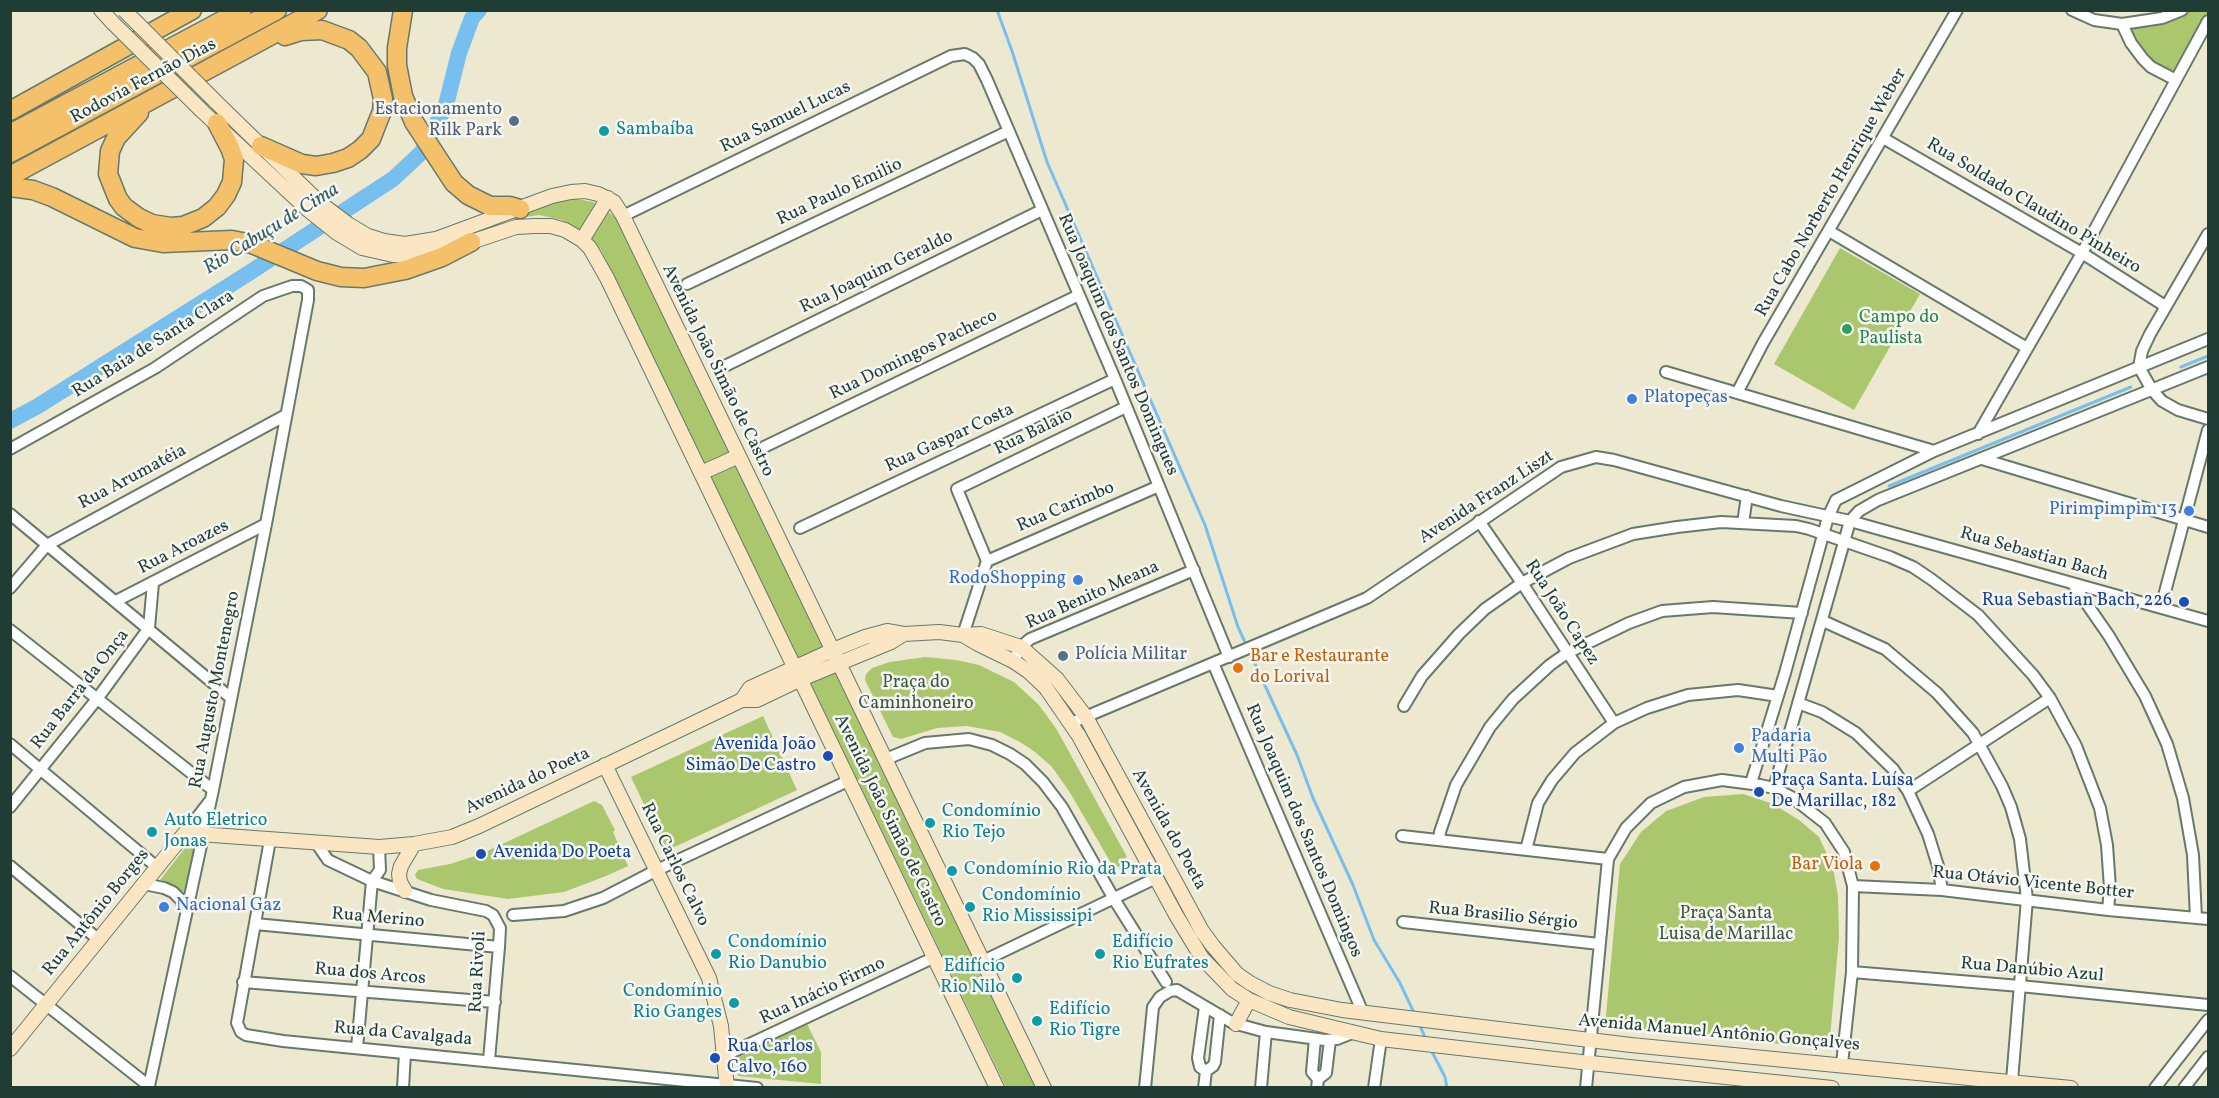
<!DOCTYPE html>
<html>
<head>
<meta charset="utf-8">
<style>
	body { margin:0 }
	#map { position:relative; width:2219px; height:1098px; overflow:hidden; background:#ede9d1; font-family:Vollkorn,serif }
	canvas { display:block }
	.frame { position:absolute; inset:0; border:12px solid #1f3d34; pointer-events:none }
</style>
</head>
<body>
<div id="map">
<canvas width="2219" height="1098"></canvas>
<div class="frame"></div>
</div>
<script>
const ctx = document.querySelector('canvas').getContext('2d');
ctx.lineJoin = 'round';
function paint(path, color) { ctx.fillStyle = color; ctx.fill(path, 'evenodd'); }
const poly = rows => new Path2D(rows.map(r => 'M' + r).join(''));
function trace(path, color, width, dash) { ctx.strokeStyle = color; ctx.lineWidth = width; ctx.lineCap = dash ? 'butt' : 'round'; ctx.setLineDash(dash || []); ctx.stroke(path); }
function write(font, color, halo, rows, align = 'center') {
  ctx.font = font + ' Vollkorn,serif'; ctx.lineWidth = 5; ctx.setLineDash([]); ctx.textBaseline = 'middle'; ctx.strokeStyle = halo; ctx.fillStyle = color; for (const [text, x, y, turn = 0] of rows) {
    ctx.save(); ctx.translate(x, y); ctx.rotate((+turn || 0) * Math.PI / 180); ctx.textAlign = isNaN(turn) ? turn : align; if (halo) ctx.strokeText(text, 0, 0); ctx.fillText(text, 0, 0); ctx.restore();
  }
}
paint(poly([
	[2182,11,2208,11,2208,21,2176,80,2151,67,2123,24],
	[571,198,593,202,605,209,616,218,1037,1087,1006,1087,601,250,586,235,562,220,539,215,511,219,553,201],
	[1840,248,1920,294,1854,410,1774,364],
	[925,657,956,660,979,665,1014,682,1039,705,1057,730,1126,855,1127,862,1124,866,1116,867,1111,863,1069,791,1052,767,1035,752,1020,742,1000,732,967,726,937,728,901,739,893,737,865,680,866,674,872,668,890,662],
	[763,716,797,790,666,851,631,777],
	[1743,794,1773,804,1799,820,1819,837,1833,867,1838,896,1839,937,1829,1049,1605,1026,1620,864,1641,832,1666,811,1704,797],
	[594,801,602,805,615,830,613,832,628,866,606,876,564,892,508,899,443,889,417,879,415,875,418,870,450,864,481,854],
	[191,846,195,847,196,850,184,892,160,880,185,848],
	[807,1024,821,1052,821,1084,738,1076,737,1058]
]), '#abc76e');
trace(poly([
	[997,10,1012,51,1047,162,1205,525,1238,627,1297,755,1313,798,1353,885,1374,940,1400,983,1415,1015],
	[2181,367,2208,356],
	[1889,486,2131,387],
	[1419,1024,1426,1039],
	[1430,1048,1445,1077,1447,1088]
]), '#76bfee', 3);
trace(poly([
	[10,421,38,406,249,273,393,179,422,152,446,105,459,53,472,18,479,10]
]), '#76bfee', 16);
const street = poly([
	[2072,10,2094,20,2122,24,2162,18,2182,10],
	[2122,24,2131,43,2143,59,2151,67,2176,80],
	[1883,138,2082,253,2165,306],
	[623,216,951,56,965,54,973,58,979,64,987,80,1115,379,1229,657],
	[1829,231,2027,348],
	[2208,234,2150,334,2142,351,2139,367,2152,390,2162,401,2178,410,2208,419],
	[687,284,1009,131],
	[727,365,1042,210],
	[1666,372,1934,451],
	[1737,393,1763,343,1957,10],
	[1978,434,2082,253,2208,21],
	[764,447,1079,295],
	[10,449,155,368,263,296,292,286,301,286,308,290,308,300,266,524,213,790,149,1086,10,976],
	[1982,459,2208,527],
	[10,514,231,698],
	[1479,521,1522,583,1614,723],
	[1743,523,1747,496],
	[800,528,1115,379],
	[987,561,1159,486],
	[2073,584,2109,636,2145,696,2167,744,2183,798,2193,855,2196,918],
	[10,588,47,545,286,415],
	[116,601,266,524],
	[2161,607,2208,430],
	[1823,621,1885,649,1937,693,1973,733,2002,786,2011,807,2020,839,2027,899,2012,1081],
	[10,630,213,790],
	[963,635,987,561,957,489,1126,407],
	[1013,661,1021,647,1030,639,1194,570],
	[1213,663,1363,1013],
	[1798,703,1822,712,1856,733,1893,769,1908,791,1928,834,1938,866,1942,890],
	[1404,706,1422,676,1459,634,1485,609,1522,583,1569,558,1633,534,1677,527,1721,522,1796,526,1809,529,1890,557,1913,567,1931,579,1978,615,2033,675,2050,698,2076,746,2100,808,2107,845,2110,888,2108,910],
	[1071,723,1367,598,1561,467,1596,457,1614,460,1781,506,1850,521,2208,621],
	[10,744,158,868],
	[886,759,925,743,969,739,992,745,1010,754,1025,764,1043,782,1062,807,1114,899,1166,982],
	[1751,783,1785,673,1828,517,1836,500,1934,451,2208,339],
	[1774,788,1850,521,1859,511,1878,500,2208,367],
	[1908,791,2050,698],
	[10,807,97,699,149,628,153,583],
	[185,833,209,802],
	[1402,836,1608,859],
	[270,840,237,1023,241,1032,246,1035,283,1041,757,1088],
	[1439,840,1440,832,1456,785,1490,727,1513,699,1550,665,1567,653,1629,623,1662,611,1713,607,1802,613],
	[317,844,328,860,372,881,431,900,486,911,493,915,500,928,499,947,489,1060],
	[1526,850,1538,803,1552,780,1575,753,1614,723,1647,708,1688,695,1738,690,1778,696],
	[10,866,99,940],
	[144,884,164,888,173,892,181,900,186,911],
	[1853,886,1942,890,2108,910,2208,919],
	[513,915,564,911,603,898,657,870,850,780],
	[1403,922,1599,944],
	[255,924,499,947],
	[983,961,1156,878],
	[1852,972,2020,986,2208,1005],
	[243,982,495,1002],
	[1205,1007,1198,1058,1200,1067,1206,1071],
	[1315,1039,1312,1072,1318,1079,1317,1088],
	[357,1048,372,881,380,870,379,847],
	[724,1056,935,957],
	[1318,1079,1326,1073,1330,1040],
	[403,1088,405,1053],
	[1145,1088,1153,1007,1160,997,1170,991,1177,990,1182,993,1233,1023,1266,1032,1325,1040,1337,1039,1352,1033],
	[1204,1088,1206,1071,1213,1066,1215,1062,1220,1015],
	[1261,1088,1266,1032],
	[1374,1088,1381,1039],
	[1586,1088,1608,859,1626,828,1651,803,1684,787,1722,780,1760,785,1774,788,1793,798,1825,823,1844,852,1853,886,1852,972,1842,1064],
	[2155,1088,2208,1020],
	[2184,1088,2208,1057]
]);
const secondary = poly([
	[101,10,113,23],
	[215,101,320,203,348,224,368,236,384,241,405,244,436,239,552,196,571,192,585,191,598,194,614,202,623,216,1044,1088],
	[202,111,307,209,337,233,362,248,393,255,406,255,471,242,516,227,535,226,551,226,565,230,582,240,590,248,607,278,997,1088],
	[582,240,608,198],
	[701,473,739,456],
	[963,635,978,644,1013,661,1028,671,1046,688,1079,736,1176,915,1202,958,1232,989,1249,1000,1289,1017,1381,1039,1581,1062,1832,1088],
	[742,700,750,688,833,650,865,637,887,631,904,634,939,632,963,635,981,634,1021,647,1057,679,1086,717,1202,931,1213,946,1237,974,1250,983,1269,993,1290,1000,1342,1010,1631,1045,2071,1088],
	[605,765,709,978,721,1026,727,1088],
	[405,891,400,882,399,874,401,866,414,844],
	[1236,1024,1249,1000],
	[10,1049,185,833,379,847,414,844,452,837,479,826,742,700,757,700,801,679,891,642,904,634]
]);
const highway = poly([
	[403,10,397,48,397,65,403,96,414,122,454,183,468,195,490,206,510,206,520,209],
	[10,111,192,10],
	[139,113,116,138,110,151,108,174,118,199,124,207,139,218,152,224,171,227,183,226,203,218,217,207,226,195,232,182,234,159,230,148,217,123],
	[10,134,242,10],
	[261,146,302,164,316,166,333,163,348,158,360,150,371,139,382,111,383,99,377,72,359,48,349,40,322,30,301,31,285,36],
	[10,153,277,10],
	[10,176,318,10],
	[10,187,33,190,52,197,135,238,163,243,232,240,252,244,317,271,341,277,364,278,405,270,442,257,471,242]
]);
trace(street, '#67796b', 14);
trace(secondary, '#67796b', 16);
trace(highway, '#67796b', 21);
trace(street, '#fff', 10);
trace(secondary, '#fbe6c3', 14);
trace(highway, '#f4c16a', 18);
const secondaryBridge = poly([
	[124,10,215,101],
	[113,23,202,111]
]);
trace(secondaryBridge, '#67796b', 16, []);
trace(secondaryBridge, '#fbe6c3', 14);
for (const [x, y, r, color] of [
	[514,121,6,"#5c6f8a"],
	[604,131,6,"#0f9aa8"],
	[1847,329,6,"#2e9e5b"],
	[1632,399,6,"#3f7fe0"],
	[2189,511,6,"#3f7fe0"],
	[1078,580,6,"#3f7fe0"],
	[2184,602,6,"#1a4fb4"],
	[1063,656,6,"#5c6f8a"],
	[1238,668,6,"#e8710a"],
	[1739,748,6,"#3f7fe0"],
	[828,756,6,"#1a4fb4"],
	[1759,792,6,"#1a4fb4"],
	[930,823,6,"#0f9aa8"],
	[152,832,6,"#0f9aa8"],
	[481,854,6,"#1a4fb4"],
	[1875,866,6,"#e8710a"],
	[952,871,6,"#0f9aa8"],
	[164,907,6,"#3f7fe0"],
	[970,907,6,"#0f9aa8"],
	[716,954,6,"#0f9aa8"],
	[1100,954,6,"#0f9aa8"],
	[1017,978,6,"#0f9aa8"],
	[734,1003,6,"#0f9aa8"],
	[1037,1021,6,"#0f9aa8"],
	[715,1058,6,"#1a4fb4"]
]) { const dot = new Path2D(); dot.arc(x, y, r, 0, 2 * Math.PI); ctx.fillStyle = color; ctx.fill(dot); trace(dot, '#f6f6f2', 2); }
write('18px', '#1f3d34', '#f6f6f2', [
	["Rodovia Fernão Dias",144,82,-28],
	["Rua Samuel Lucas",786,118,-26],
	["Rua Paulo Emilio",840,193,-25],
	["Rua Cabo Norberto Henrique Weber",1832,193,-60],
	["Rua Soldado Claudino Pinheiro",2033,207,31],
	["Rua Joaquim Geraldo",877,273,-26],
	["Rua Baia de Santa Clara",154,345,-32],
	["Rua Joaquim dos Santos Domingues",1117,345,67],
	["Rua Domingos Pacheco",914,356,-26],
	["Avenida João Simão de Castro",717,371,64],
	["Rua Balaio",1034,433,-26],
	["Rua Gaspar Costa",950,439,-25],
	["Rua Arumatéia",133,478,-28],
	["Avenida Franz Liszt",1487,498,-33],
	["Rua Carimbo",1066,508,-23],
	["Rua Aroazes",184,548,-27],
	["Rua Sebastian Bach",2034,555,16],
	["Rua Benito Meana",1093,596,-24],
	["Rua João Capez",1561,613,57],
	["Rua Barra da Onça",81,690,-52],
	["Rua Augusto Montenegro",216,690,-79],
	["Avenida do Poeta",528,782,-25],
	["Avenida João Simão de Castro",889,821,64],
	["Avenida do Poeta",1168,830,61],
	["Rua Joaquim dos Santos Domingos",1303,831,67],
	["Rua Carlos Calvo",674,865,64],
	["Rua Otávio Vicente Botter",2033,884,6],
	["Rua Antônio Borges",97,913,-51],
	["Rua Brasilio Sérgio",1503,917,6],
	["Rua Merino",378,919,5],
	["Rua Danúbio Azul",2032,971,5],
	["Rua Rivoli",479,972,-87],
	["Rua dos Arcos",370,975,5],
	["Rua Inácio Firmo",823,992,-25],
	["Avenida Manuel Antônio Gonçalves",1719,1034,5],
	["Rua da Cavalgada",403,1035,5]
]);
write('18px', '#4e5e75', '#f6f6f2', [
	["Estacionamento",502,111],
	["Rilk Park",502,132],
	["Polícia Militar",1075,656,"left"]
], 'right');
write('18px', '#0d838f', '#f6f6f2', [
	["Sambaíba",616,131],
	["Condomínio",942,813],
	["Rio Tejo",942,834],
	["Auto Eletrico",164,822],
	["Jonas",164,843],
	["Condomínio Rio da Prata",964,871],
	["Condomínio",982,897],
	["Rio Mississipi",982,918],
	["Condomínio",728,944],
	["Rio Danubio",728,965],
	["Edifício",1112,944],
	["Rio Eufrates",1112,965],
	["Edifício",1005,968,"right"],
	["Rio Nilo",1005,989,"right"],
	["Condomínio",722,993,"right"],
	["Rio Ganges",722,1014,"right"],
	["Edifício",1049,1011],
	["Rio Tigre",1049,1032]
], 'left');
write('18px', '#27864d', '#f6f6f2', [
	["Campo do",1859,319],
	["Paulista",1859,340]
], 'left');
write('18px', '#366cbe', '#f6f6f2', [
	["Platopeças",1644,399],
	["Pirimpimpim 13",2177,511,"right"],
	["RodoShopping",1066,580,"right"],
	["Padaria",1751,738],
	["Multi Pão",1751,759],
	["Nacional Gaz",176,907]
], 'left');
write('18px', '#164399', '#f6f6f2', [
	["Rua Sebastian Bach, 226",2172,602,"right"],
	["Avenida João",816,746,"right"],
	["Simão De Castro",816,767,"right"],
	["Praça Santa. Luísa",1771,782],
	["De Marillac, 182",1771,803],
	["Avenida Do Poeta",493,854],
	["Rua Carlos",727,1048],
	["Calvo, 160",727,1069]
], 'left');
write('18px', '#c56008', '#f6f6f2', [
	["Bar e Restaurante",1250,658],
	["do Lorival",1250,679],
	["Bar Viola",1863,866,"right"]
], 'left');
write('18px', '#3b5940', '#f6f6f2', [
	["Praça do",916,684],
	["Caminhoneiro",916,705],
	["Praça Santa",1726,915],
	["Luisa de Marillac",1726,936]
]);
write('italic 20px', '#355e62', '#f6f6f2', [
	["Rio Cabuçu de Cima",272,230,-32]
]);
</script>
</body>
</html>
